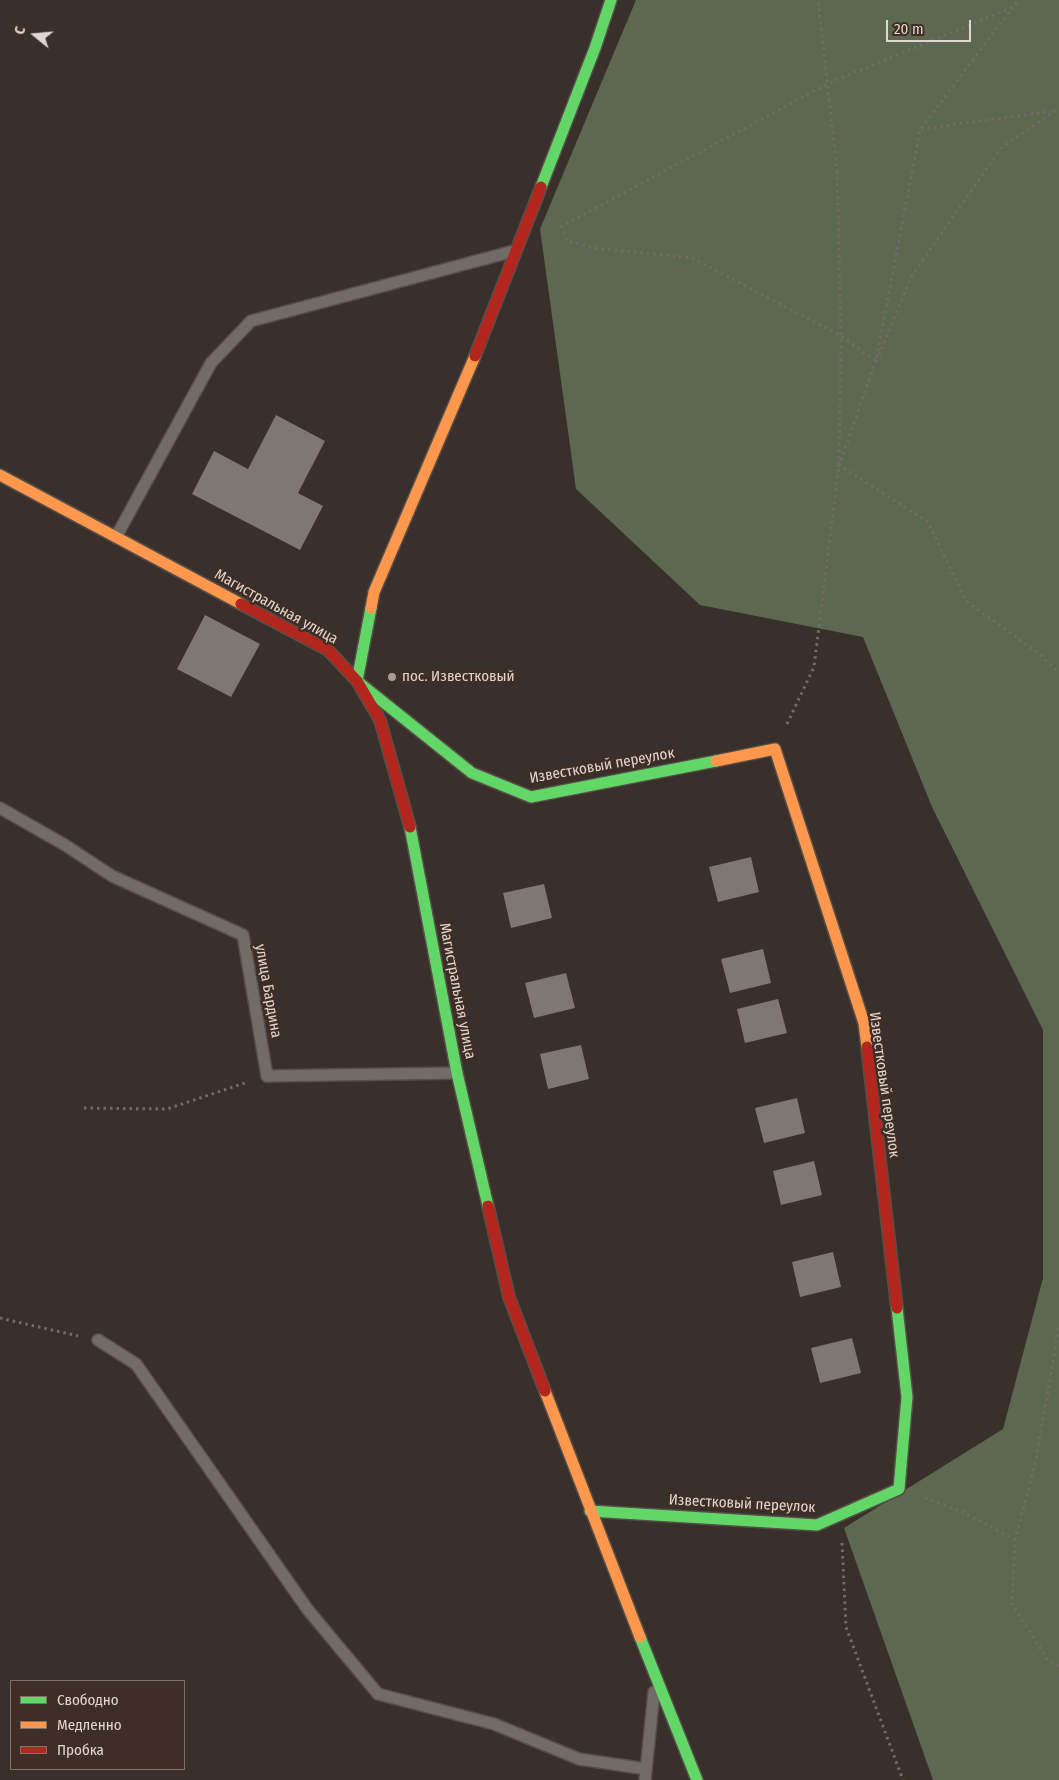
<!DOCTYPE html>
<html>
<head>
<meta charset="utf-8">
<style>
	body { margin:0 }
	#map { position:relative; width:1059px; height:1780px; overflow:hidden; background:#39302b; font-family:"Fira Sans Condensed",sans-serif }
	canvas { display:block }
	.legend { position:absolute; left:10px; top:1680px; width:175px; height:90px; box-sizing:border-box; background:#3f2e25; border:1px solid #7f7169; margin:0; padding:6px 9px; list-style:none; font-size:15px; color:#e0d5cf }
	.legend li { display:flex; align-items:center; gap:10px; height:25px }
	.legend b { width:25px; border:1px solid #7f7169 }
	.north { position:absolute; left:10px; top:10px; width:50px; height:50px; -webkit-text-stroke:4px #3f2e25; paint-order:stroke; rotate:287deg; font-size:14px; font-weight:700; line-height:20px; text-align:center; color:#e0d5cf }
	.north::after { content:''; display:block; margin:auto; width:18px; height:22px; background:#e0d5cf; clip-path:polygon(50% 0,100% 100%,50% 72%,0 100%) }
	.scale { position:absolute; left:886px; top:20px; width:85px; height:22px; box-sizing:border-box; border:2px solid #e0d5cf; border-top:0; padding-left:6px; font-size:15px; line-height:18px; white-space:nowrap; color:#e0d5cf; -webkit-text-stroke:4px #3f2e25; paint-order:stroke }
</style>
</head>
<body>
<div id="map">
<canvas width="1059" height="1780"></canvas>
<ul class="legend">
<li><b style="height:6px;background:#63d668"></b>Свободно</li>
<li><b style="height:6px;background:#ff974d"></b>Медленно</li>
<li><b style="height:6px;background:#b3261e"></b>Пробка</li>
</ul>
<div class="north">С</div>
<div class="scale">20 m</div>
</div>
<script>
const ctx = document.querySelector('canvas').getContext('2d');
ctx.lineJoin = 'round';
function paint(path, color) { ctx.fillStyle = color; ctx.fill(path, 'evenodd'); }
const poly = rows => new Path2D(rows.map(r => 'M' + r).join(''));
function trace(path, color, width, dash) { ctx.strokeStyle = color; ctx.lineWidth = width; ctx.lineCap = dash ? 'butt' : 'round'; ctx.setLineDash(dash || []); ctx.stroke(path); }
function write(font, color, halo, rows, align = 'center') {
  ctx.font = font + ' "Fira Sans Condensed",sans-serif'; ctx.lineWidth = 5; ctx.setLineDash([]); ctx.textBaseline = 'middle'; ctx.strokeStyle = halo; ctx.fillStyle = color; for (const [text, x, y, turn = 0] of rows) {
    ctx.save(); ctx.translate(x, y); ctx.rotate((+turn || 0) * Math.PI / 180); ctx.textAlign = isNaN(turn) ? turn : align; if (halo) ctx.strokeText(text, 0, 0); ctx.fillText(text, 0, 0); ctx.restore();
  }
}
paint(poly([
	[636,0,1059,0,1059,1780,933,1780,844,1528,1003,1429,1043,1278,1043,1030,932,807,863,637,700,605,576,489,540,229]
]), '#5c684f');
paint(poly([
	[276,415,325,441,298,493,323,506,300,550,192,494,214,451,248,469],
	[205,615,260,644,231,697,177,669],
	[751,857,759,892,718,902,709,867],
	[544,884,552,918,511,928,503,893],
	[763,949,771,983,730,993,721,959],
	[566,973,575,1008,534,1018,525,983],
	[778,999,787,1033,745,1043,737,1009],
	[581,1045,589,1079,548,1089,540,1054],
	[797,1098,805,1133,764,1143,755,1108],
	[814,1161,822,1195,781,1205,773,1171],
	[833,1252,841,1287,800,1297,792,1262],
	[852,1338,861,1373,820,1383,811,1348]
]), '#7f7772');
const lane = poly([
	[116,537,211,363,251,321,514,251],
	[0,808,65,845,112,876,243,935,267,1076,457,1073],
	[98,1340,136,1364,308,1610,378,1694,494,1724,579,1759,646,1769],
	[645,1780,654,1692]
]);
const fast = poly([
	[541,187,595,48,611,0],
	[371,608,357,681,472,773,531,797,716,761],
	[410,827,457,1073,488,1206],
	[590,1511,817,1525,899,1489,907,1397,897,1308],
	[640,1637,697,1780]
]);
const slow = poly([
	[0,475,241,604],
	[371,608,374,592,475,356],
	[716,761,775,749,864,1023,867,1047],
	[545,1391,640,1637]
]);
const jam = poly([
	[475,356,541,187],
	[241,604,328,650,357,681,380,720,410,827],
	[867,1047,897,1308],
	[488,1206,509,1297,545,1391]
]);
trace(lane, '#564e49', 14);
trace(fast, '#564e49', 14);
trace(slow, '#564e49', 14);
trace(jam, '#564e49', 14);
trace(poly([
	[1013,7,920,130,876,361,841,336,692,258,595,248,567,241,562,226,827,84,1013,7,1019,0],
	[921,129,1054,111],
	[879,355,911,277,1001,148,1059,108],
	[876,360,839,465,928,522,966,601,1037,652,1059,673],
	[787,724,814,667,839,465,841,336,837,169,818,0],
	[84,1108,167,1109,248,1082],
	[0,1318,78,1336],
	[1059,1328,1035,1464,1015,1540,1012,1604,1047,1659,1059,1666],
	[925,1498,963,1512,1015,1540],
	[842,1543,846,1627,903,1780]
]), '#726c67', 3, [2.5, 4]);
trace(lane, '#726b66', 11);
trace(fast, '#63d668', 11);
trace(slow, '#ff974d', 11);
trace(jam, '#b3261e', 11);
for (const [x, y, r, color] of [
	[392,677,5,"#a69b96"]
]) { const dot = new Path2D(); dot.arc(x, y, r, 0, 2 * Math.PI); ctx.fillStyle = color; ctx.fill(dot); trace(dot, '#3f2e25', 2); }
write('15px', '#e0d5cf', '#3f2e25', [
	["Магистральная улица",276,607,29],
	["Известковый переулок",602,766,-10],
	["улица Бардина",268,991,80],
	["Магистральная улица",457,991,79],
	["Известковый переулок",884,1085,82],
	["Известковый переулок",742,1504,3]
]);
write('15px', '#e0d5cf', '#3f2e25', [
	["пос. Известковый",402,677]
], 'left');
</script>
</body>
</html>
